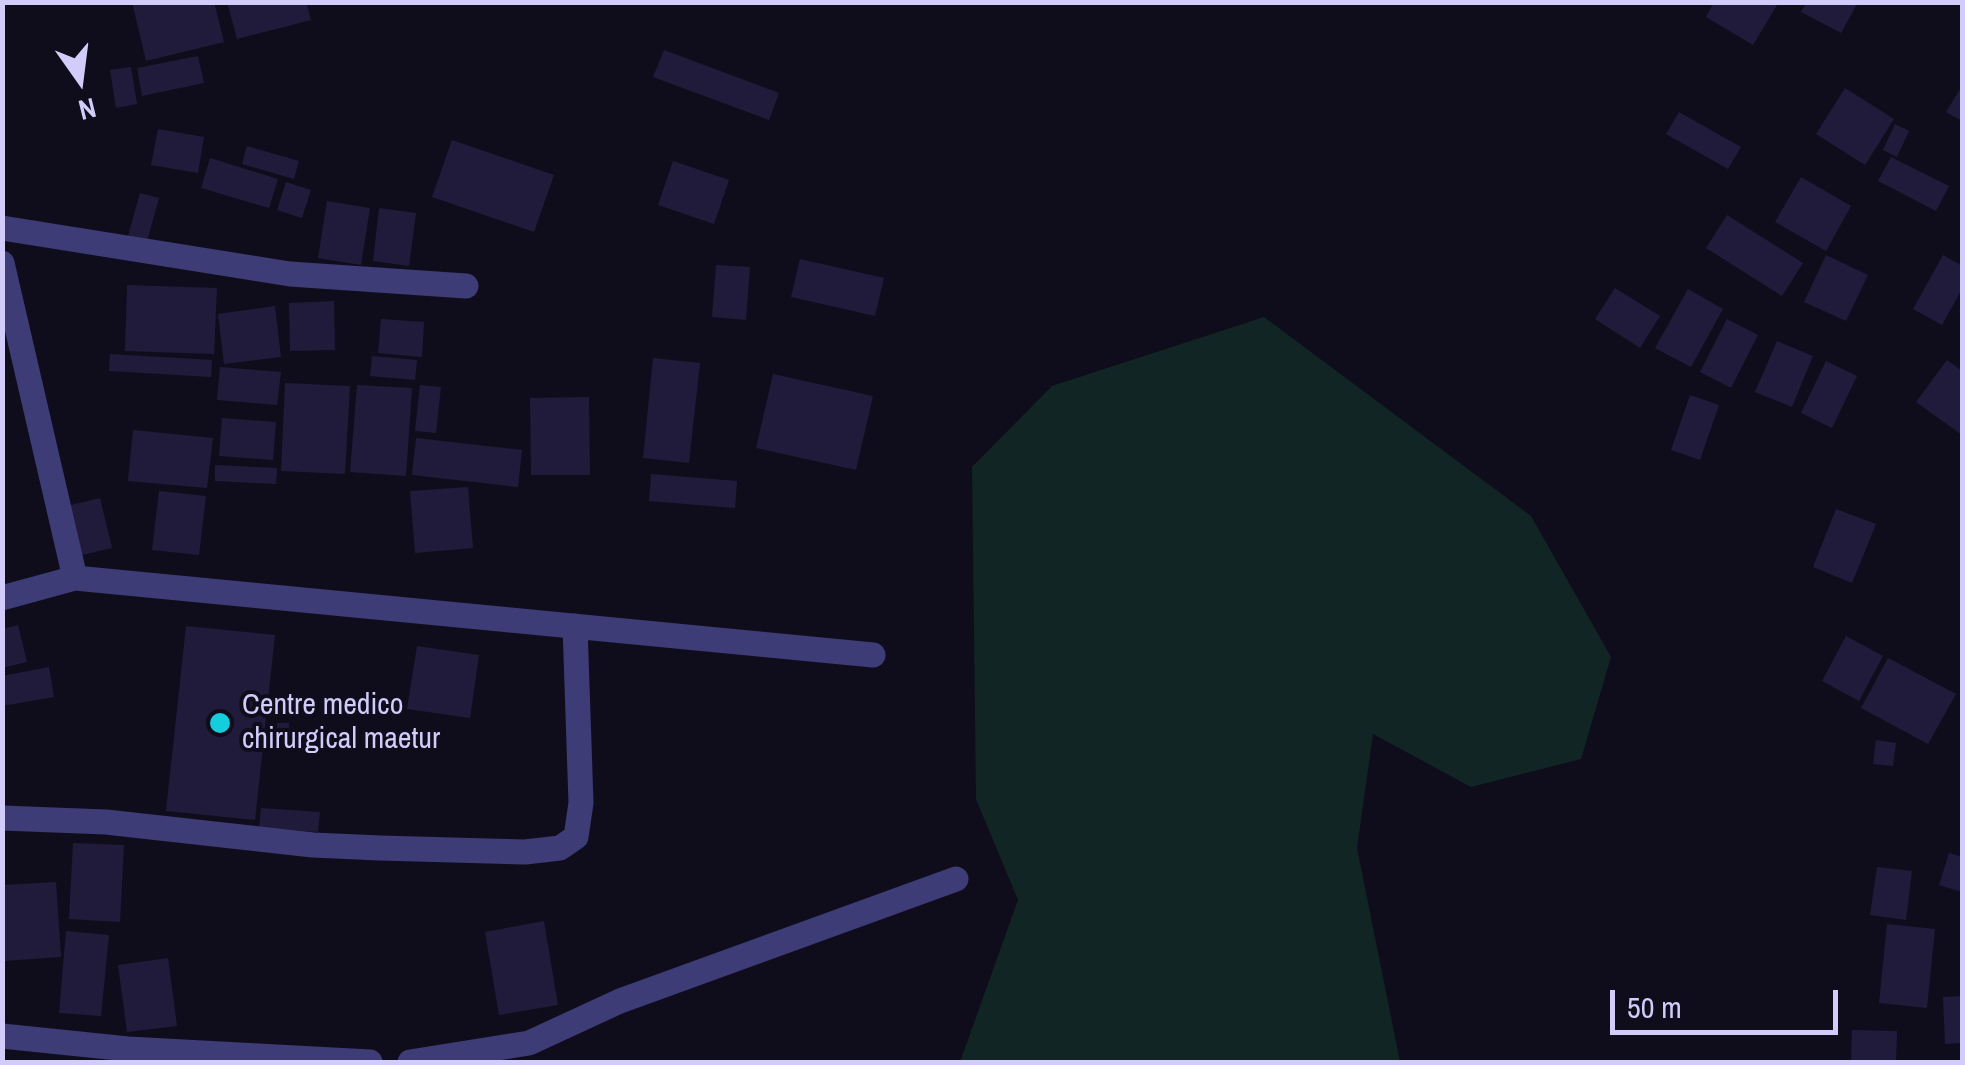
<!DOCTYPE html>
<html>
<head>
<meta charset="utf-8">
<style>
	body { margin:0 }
	#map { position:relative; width:1965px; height:1065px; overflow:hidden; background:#0f0d1c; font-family:"Archivo Narrow",sans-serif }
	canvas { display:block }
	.frame { position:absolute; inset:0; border:5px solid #d1ccfa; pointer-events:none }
	.north { position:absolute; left:30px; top:30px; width:100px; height:100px; -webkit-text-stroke:8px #0f0d1c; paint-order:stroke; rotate:166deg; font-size:28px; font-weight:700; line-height:40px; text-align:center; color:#d1ccfa }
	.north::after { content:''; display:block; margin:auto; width:35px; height:45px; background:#d1ccfa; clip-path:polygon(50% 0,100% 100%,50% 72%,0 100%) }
	.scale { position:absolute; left:1610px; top:990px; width:228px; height:45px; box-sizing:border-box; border:5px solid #d1ccfa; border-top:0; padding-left:12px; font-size:30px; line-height:35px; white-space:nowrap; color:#d1ccfa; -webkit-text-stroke:8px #0f0d1c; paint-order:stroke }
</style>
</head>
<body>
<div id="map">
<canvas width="1965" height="1065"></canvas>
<div class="frame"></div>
<div class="north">N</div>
<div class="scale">50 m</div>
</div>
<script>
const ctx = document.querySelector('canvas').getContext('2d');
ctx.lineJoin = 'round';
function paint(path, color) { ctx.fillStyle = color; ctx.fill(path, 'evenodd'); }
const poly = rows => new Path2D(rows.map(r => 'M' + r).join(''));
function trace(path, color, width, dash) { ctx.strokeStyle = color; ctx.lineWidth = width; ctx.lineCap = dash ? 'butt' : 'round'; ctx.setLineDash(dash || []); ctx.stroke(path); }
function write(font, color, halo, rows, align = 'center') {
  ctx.font = font + ' "Archivo Narrow",sans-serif'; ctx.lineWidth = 8; ctx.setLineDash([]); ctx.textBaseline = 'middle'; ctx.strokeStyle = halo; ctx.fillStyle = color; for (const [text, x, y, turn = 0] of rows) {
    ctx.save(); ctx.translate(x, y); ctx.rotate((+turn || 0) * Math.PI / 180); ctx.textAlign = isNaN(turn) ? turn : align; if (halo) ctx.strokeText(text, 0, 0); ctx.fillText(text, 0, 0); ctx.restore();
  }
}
paint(poly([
	[1264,317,1531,516,1611,657,1581,759,1471,787,1373,734,1357,848,1400,1062,960,1062,1018,900,976,799,972,467,1052,386]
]), '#112524');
paint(poly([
	[132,2,214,2,224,42,146,61],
	[227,2,306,2,311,20,237,39],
	[1714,2,1773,2,1777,5,1753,45,1706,17],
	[1807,2,1858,2,1841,33,1801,12],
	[664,50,779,93,769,120,653,77],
	[198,56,204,83,142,96,137,68],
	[131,67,137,104,116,108,110,70],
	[1962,86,1962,121,1946,112],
	[1845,88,1894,119,1865,165,1816,134],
	[1679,112,1741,147,1728,169,1666,134],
	[1895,124,1909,131,1897,157,1883,150],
	[158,129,204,137,198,173,151,165],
	[452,140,554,175,534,232,432,197],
	[247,146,299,161,294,179,242,164],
	[1891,157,1949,186,1936,211,1878,181],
	[210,158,278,179,269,208,201,188],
	[673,161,729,180,714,224,658,205],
	[1801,177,1851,206,1826,251,1775,222],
	[286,182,311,190,302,218,277,210],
	[140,193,159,198,147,241,128,236],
	[327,201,370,208,361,265,318,258],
	[379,208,416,213,409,266,373,261],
	[1727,215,1803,263,1782,296,1706,248],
	[1826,255,1868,275,1846,321,1804,302],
	[1943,255,1962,266,1962,289,1942,325,1913,309],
	[800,259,884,278,875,316,791,297],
	[716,265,750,267,746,320,712,317],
	[127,285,217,288,214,354,125,351],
	[1615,288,1660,316,1640,348,1595,319],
	[1688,289,1723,309,1691,367,1655,348],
	[334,301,335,350,290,351,289,303],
	[275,306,281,357,224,364,218,314],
	[381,319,424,322,422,357,378,353],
	[1727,319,1758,335,1731,388,1700,372],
	[1777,341,1813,356,1792,407,1755,392],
	[110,354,212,360,211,377,109,371],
	[372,356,417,360,415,380,370,376],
	[653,358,700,363,689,463,643,458],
	[1947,360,1962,371,1962,435,1916,402],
	[1826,361,1857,376,1832,428,1801,413],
	[220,367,281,372,277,405,217,400],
	[773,374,873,396,856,470,756,448],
	[285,383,350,386,345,474,281,471],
	[357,385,412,388,406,476,350,472],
	[420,385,441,387,436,433,415,431],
	[1690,395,1719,405,1700,460,1671,450],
	[589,397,590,475,531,475,530,398],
	[222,418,276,422,273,460,219,456],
	[133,430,213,438,207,488,128,481],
	[416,438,522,450,518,487,412,475],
	[215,465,277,468,276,484,215,481],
	[651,474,737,481,735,508,649,501],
	[468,487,473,548,415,553,410,491],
	[159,491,206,496,199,555,152,550],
	[100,498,112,548,78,556,67,506],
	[1836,509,1876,524,1852,583,1813,567],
	[18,625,27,662,2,668,2,629],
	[186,626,275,635,255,820,166,811],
	[1846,636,1883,656,1859,701,1822,681],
	[417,646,479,655,470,718,407,709],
	[1888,658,1956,694,1928,744,1861,708],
	[49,667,54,697,2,706,2,676],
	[277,723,289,723,288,750,277,750],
	[1876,740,1896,743,1893,766,1873,764],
	[261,808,320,812,318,832,259,828],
	[73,843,124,845,120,922,69,919],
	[1949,853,1962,857,1962,892,1939,885],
	[1877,867,1912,871,1906,920,1870,915],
	[56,882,61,957,4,961,2,885],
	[544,921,558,1005,499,1015,485,932],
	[1887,924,1935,929,1927,1008,1879,1003],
	[66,931,109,935,101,1016,59,1013],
	[168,958,177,1026,127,1032,118,965],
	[1962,996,1962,1043,1945,1044,1943,997],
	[1852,1030,1897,1031,1896,1062,1851,1062]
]), '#211b3b');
trace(poly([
	[2,228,290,274,466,286],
	[2,263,75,578],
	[2,598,75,578,873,655],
	[2,818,106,822,313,845,380,848,525,852,560,848,576,837,581,803,575,626],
	[2,1036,128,1049,370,1062],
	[410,1062,529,1043,620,1001,956,879]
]), '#3d3c76', 25);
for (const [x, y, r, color] of [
	[220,723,12,"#14cede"]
]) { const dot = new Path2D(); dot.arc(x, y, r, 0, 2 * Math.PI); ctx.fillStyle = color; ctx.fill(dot); trace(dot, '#0f0d1c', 4); }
write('30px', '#d1ccfa', '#0f0d1c', [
	["Centre medico",242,706],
	["chirurgical maetur",242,740]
], 'left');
</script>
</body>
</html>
